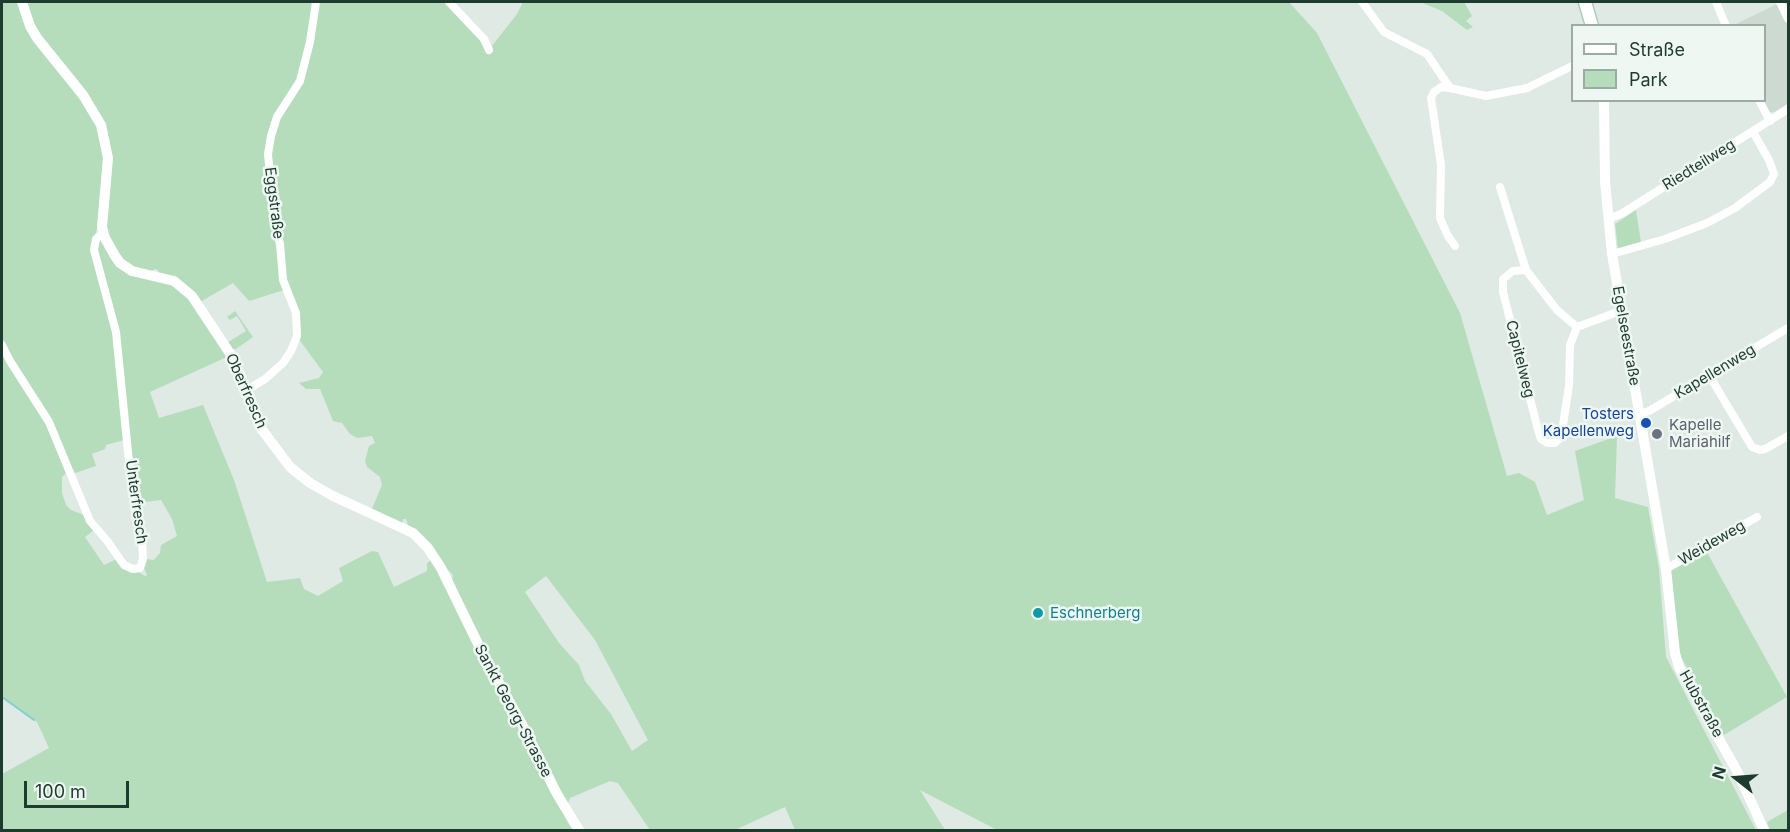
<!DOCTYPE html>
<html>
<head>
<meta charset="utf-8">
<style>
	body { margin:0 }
	#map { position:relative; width:1790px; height:832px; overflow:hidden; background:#deeae3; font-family:Inter,sans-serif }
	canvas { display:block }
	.frame { position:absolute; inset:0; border:3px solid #1e3b30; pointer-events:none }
	.legend { position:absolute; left:1571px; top:24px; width:195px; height:78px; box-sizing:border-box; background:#eef7f2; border:2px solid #9baca4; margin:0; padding:8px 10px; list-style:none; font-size:18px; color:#1e3b30 }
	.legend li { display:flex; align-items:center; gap:12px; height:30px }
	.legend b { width:30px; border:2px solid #9baca4 }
	.north { position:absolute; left:1706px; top:748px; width:60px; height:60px; -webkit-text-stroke:4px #eef7f2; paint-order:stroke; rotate:287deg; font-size:16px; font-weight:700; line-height:24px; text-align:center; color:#1e3b30 }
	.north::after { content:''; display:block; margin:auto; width:21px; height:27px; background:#1e3b30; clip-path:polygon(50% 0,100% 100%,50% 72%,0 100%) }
	.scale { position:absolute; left:24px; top:781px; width:105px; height:27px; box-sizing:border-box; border:3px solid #1e3b30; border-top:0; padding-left:8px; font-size:18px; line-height:21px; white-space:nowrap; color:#1e3b30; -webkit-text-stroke:4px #eef7f2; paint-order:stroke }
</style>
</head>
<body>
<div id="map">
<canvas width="1790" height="832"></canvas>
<div class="frame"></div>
<ul class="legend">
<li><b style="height:8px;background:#fff"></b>Straße</li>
<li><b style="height:16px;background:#b5ddbc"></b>Park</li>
</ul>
<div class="north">N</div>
<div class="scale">100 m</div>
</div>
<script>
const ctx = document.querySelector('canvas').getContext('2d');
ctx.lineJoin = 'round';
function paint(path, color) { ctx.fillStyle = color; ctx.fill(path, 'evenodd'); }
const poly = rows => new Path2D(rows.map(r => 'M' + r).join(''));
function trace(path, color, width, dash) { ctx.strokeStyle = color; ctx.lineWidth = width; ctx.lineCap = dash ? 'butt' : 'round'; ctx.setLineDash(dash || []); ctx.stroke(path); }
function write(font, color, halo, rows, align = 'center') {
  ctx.font = font + ' Inter,sans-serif'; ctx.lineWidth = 5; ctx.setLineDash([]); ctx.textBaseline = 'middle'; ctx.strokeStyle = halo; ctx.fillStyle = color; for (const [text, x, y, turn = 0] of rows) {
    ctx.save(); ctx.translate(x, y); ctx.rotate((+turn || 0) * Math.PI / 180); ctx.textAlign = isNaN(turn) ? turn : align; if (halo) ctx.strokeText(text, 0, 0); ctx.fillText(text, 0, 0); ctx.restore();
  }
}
paint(poly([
	[1779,3,1788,24,1788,103,1774,112,1769,112,1761,101,1764,100,1764,26,1732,26]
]), '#ccdad2');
paint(poly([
	[2,2,20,2,28,27,94,116,104,144,98,226,92,244,111,314,124,440,106,445,105,449,92,454,96,466,72,474,62,447,5,350,2,338],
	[25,2,315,2,298,79,276,116,271,163,275,127,303,82,318,2,447,2,473,30,488,51,517,14,523,2,1289,2,1317,33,1460,313,1507,476,1519,473,1535,482,1547,515,1584,500,1575,451,1617,436,1615,498,1648,507,1659,569,1666,657,1756,830,997,830,920,790,945,830,795,830,785,807,735,830,650,830,618,783,610,781,570,798,567,805,472,629,452,581,453,575,409,528,406,519,403,519,402,526,371,511,382,485,380,477,367,467,365,461,369,446,375,443,372,436,357,438,350,434,342,423,333,421,320,389,306,389,299,383,319,378,323,372,298,338,300,330,284,290,249,301,233,283,200,302,159,273,158,270,154,269,151,272,128,265,107,237,106,135,39,36],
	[546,576,595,640,648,740,632,751,611,714,585,681,579,665,559,643,525,592],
	[1420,2,1464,2,1472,16,1466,21,1473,27,1467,30,1442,11],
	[1636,210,1641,243,1618,249,1615,224],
	[101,240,113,258,184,290,229,356,150,392,159,418,203,405,234,480,267,582,300,578,304,589,318,596,343,581,339,568,372,551,378,552,394,587,427,571,427,563,433,559,522,729,569,825,574,830,2,830,2,774,49,748,37,722,2,697,2,351,36,403,68,471,62,477,62,493,66,505,71,510,84,515,95,529,85,537,104,565,117,559,145,576,147,575,144,568,145,559,154,560,160,553,161,545,177,536,172,519,161,500,137,503,123,382,96,255,97,242],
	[235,311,253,337,236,349,232,349,228,342,246,331,237,316,230,320,227,317],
	[1704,547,1787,697,1724,735,1680,655,1670,566],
	[1788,810,1788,830,1770,830,1767,822]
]), '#b5ddbc');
trace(poly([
	[2,697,34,720]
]), '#82cfd4', 2);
const secondary = poly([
	[1585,2,1592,26]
]);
trace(secondary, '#b0cbbe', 15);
trace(poly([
	[449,2,484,39,489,50],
	[1362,2,1384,32,1427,54,1450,88],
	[1716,2,1726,26],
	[1780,2,1788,19],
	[1759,100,1770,121],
	[1500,187,1526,270],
	[1608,219,1621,214,1788,109],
	[1455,246,1448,236,1440,218,1441,165,1431,98,1434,92,1441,87,1450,88,1486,96,1527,88,1572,66],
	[1612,254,1665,239,1707,223,1735,208,1770,182,1774,174,1769,160,1753,132],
	[1577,327,1570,345,1569,386,1563,425,1560,438,1555,443,1547,443,1541,439,1538,430,1503,292,1503,279,1513,271,1526,270,1557,310,1577,327,1620,311],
	[2,345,10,361,49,422,90,521,108,542,124,565,133,569,140,568,143,559,142,542,135,508,128,452,116,332,94,250,96,239,103,233],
	[1709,375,1752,447,1760,450,1765,449,1788,436],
	[247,390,265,379,283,363,291,351,297,336,296,313,283,280,280,244,274,220,268,154,271,136,277,117,300,81,310,42,316,2],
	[1640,414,1649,411,1788,328],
	[1666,569,1757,517]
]), '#fff', 8);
trace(poly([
	[22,2,30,26,37,38,83,95,101,125,108,158,102,227,105,238,115,256,120,263,132,271,174,281,192,296,231,355,247,390,260,427,290,467,310,483,333,496,413,533,428,548,441,568,482,652,524,728,557,794,579,830],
	[1604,100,1605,181,1612,254,1666,569,1675,653,1679,667,1738,773,1764,830]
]), '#fff', 10);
trace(secondary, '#fff', 12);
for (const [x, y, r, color] of [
	[1646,423,6,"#1a4fb4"],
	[1657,434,6,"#6b7280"],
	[1038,613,6,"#0f9aa8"]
]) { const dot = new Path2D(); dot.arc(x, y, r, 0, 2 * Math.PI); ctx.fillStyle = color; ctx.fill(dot); trace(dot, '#eef7f2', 2); }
write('15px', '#1e3b30', '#eef7f2', [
	["Riedteilweg",1699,165,-32],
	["Eggstraße",274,203,83],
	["Egelseestraße",1626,336,80],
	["Capitelweg",1520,359,76],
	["Kapellenweg",1715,372,-31],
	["Oberfresch",246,391,66],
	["Unterfresch",136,502,82],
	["Weideweg",1712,543,-30],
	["Hubstraße",1701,704,61],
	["Sankt Georg-Strasse",513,711,62]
]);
write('15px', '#164399', '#eef7f2', [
	["Tosters",1634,414],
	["Kapellenweg",1634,431]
], 'right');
write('15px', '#5b616d', '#eef7f2', [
	["Kapelle",1669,425],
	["Mariahilf",1669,442]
], 'left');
write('15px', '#0d838f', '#eef7f2', [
	["Eschnerberg",1050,613]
], 'left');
</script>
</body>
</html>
